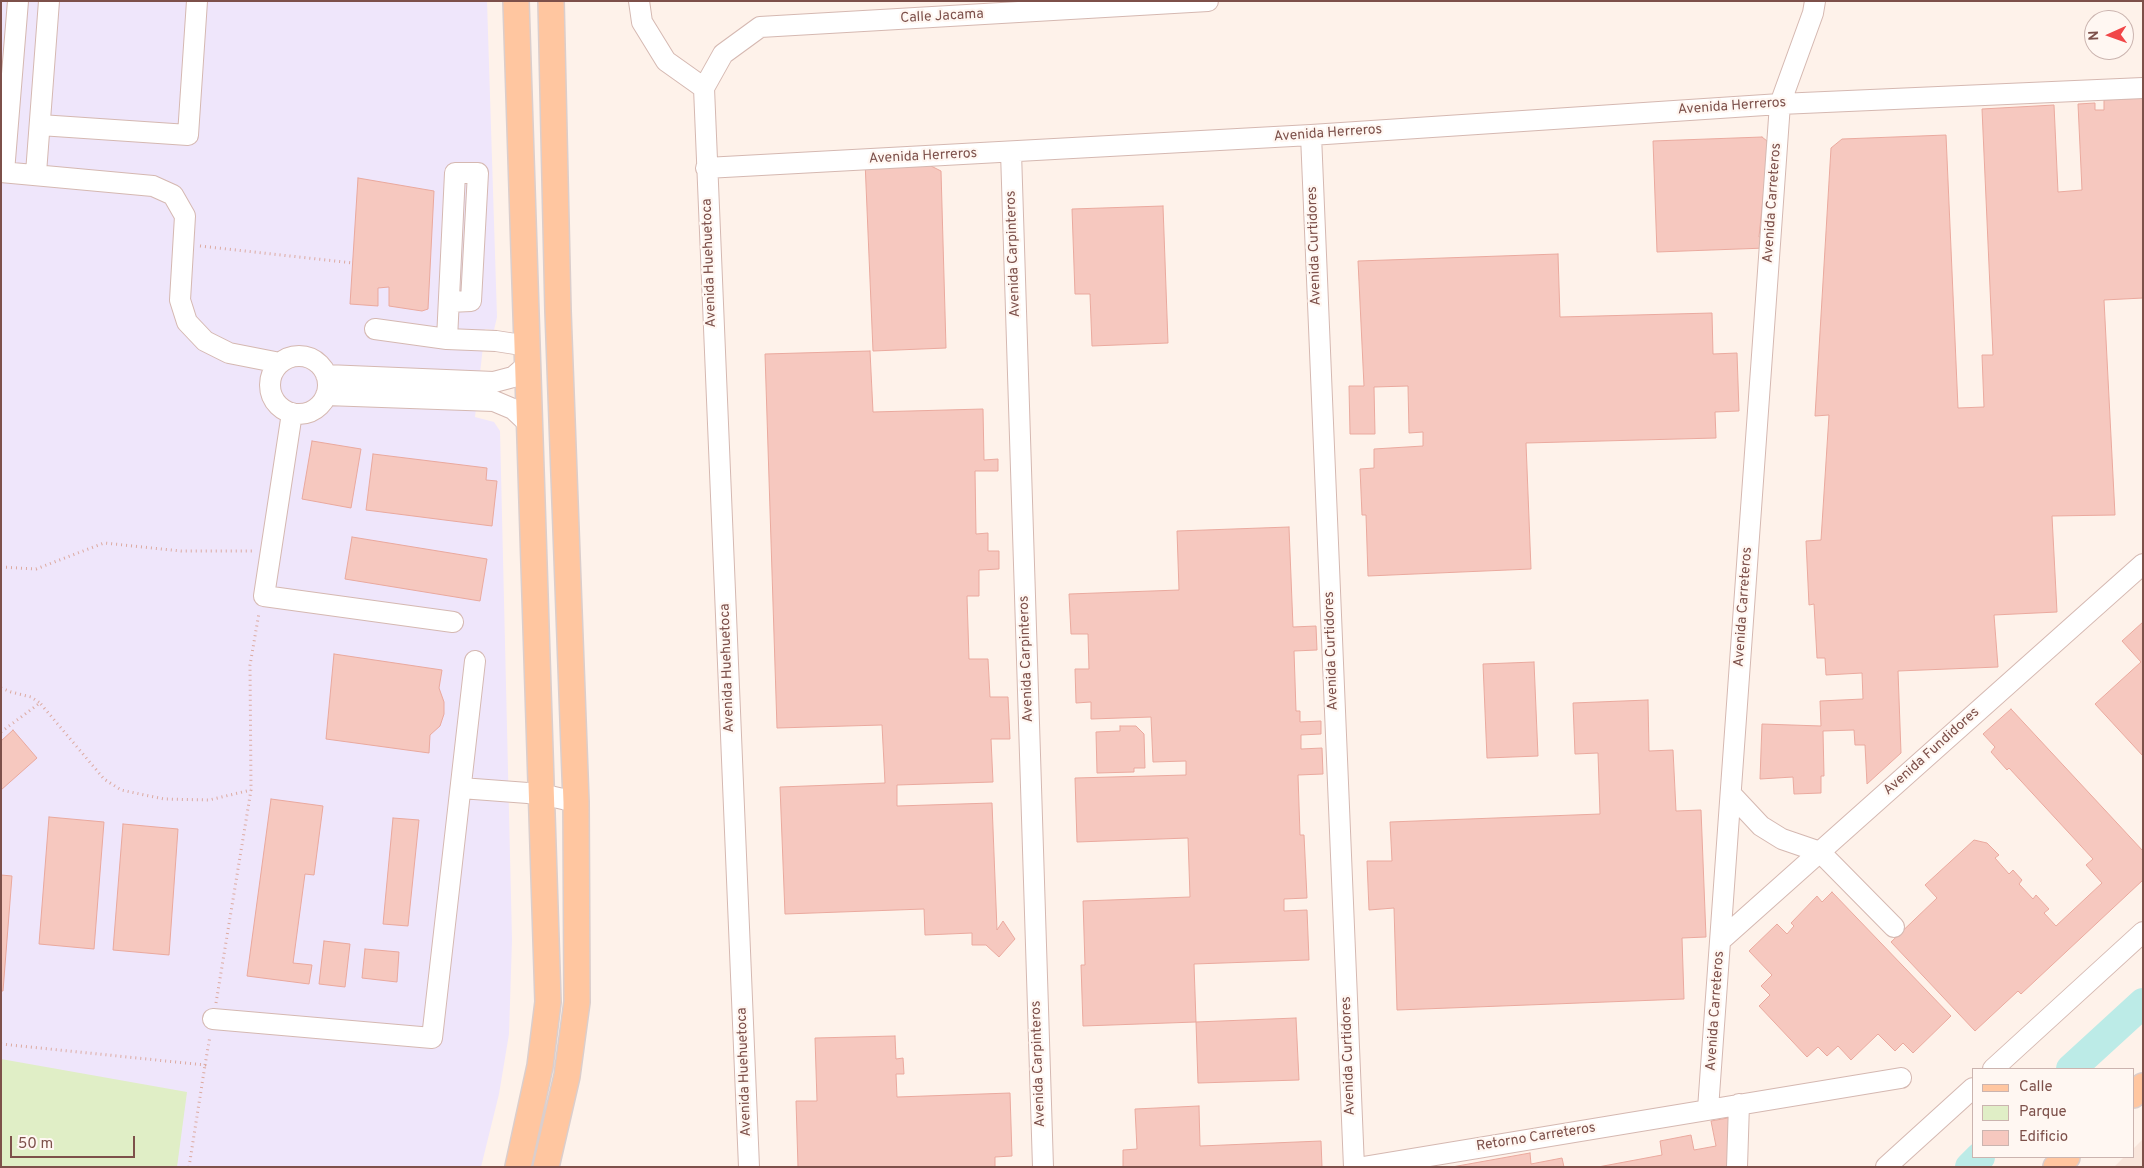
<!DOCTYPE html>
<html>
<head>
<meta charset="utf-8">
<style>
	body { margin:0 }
	#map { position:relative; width:2144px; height:1168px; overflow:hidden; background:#fef2ea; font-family:Overpass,sans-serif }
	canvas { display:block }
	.frame { position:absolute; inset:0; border:2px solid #7d504a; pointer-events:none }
	.legend { position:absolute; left:1972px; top:1068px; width:162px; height:90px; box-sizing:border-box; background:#fff7f2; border:1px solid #cbb4af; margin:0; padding:6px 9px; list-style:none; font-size:15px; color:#7d504a }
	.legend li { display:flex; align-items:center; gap:10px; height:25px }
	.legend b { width:25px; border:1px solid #cbb4af }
	.north { position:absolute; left:2084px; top:10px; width:50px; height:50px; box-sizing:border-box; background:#fff7f2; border:1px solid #cbb4af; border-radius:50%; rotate:268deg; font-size:14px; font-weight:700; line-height:20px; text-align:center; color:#7d504a }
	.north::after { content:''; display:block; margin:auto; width:18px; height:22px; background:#f14648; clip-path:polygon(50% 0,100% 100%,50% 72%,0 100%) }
	.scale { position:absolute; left:10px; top:1136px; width:125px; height:22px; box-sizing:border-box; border:2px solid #7d504a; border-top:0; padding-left:6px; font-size:15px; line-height:18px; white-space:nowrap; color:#7d504a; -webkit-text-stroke:4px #fff7f2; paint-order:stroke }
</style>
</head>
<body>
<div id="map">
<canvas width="2144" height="1168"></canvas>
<div class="frame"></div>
<ul class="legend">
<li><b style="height:6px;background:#ffc6a0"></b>Calle</li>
<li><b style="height:14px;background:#e0eec6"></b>Parque</li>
<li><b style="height:14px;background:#f6c8bf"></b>Edificio</li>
</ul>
<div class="north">N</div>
<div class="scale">50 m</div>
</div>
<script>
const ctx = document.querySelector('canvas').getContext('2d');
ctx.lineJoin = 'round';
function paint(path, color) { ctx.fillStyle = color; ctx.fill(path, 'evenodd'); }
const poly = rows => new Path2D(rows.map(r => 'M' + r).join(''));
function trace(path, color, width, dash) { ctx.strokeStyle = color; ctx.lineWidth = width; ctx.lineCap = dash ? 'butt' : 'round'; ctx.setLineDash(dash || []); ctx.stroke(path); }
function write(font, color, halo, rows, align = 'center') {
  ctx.font = font + ' Overpass,sans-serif'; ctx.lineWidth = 4.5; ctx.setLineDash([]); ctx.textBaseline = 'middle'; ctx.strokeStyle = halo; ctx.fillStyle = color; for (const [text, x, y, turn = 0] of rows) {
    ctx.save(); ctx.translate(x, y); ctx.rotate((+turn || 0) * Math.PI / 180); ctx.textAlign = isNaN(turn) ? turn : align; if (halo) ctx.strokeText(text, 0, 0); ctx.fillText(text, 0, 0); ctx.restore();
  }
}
paint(poly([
	[2143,1139,2143,1167,2114,1167,2124,1157,2133,1157,2133,1149]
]), '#f9e5db');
paint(poly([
	[1,1,487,1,497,317,494,330,485,329,475,417,494,422,500,431,512,940,509,1034,499,1094,481,1167,1,1167]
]), '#efe6fb');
paint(poly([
	[1,1059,187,1092,177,1167,1,1167]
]), '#e0eec6');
trace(poly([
	[2071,1069,2143,1003],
	[1970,1167,1980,1157]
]), '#bcebe7', 30);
const building = poly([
	[2143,98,2143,298,2104,300,2115,515,2052,516,2057,612,1994,615,1998,667,1898,671,1901,753,1867,784,1865,745,1855,745,1854,730,1823,731,1824,776,1821,776,1821,793,1794,794,1793,777,1760,779,1762,724,1821,726,1820,701,1863,699,1862,673,1826,675,1825,658,1817,658,1814,604,1809,605,1806,541,1821,540,1829,415,1815,416,1831,148,1842,139,1946,135,1958,408,1984,407,1982,355,1993,355,1982,109,2054,105,2058,192,2082,190,2078,104,2095,103,2095,110,2104,110,2104,100,2143,98],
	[1762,137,1767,141,1768,150,1759,237,1766,236,1766,248,1657,252,1653,141,1762,137],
	[865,161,929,165,941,171,946,348,873,351,865,161],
	[358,178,434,191,428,309,422,311,389,306,389,287,378,288,378,306,350,304,358,178],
	[1163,206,1168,343,1092,346,1090,294,1075,294,1072,209,1163,206],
	[1558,254,1560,317,1712,313,1713,354,1737,353,1739,411,1715,412,1716,438,1526,443,1531,569,1368,576,1366,515,1362,515,1360,469,1374,468,1374,449,1423,446,1423,432,1409,433,1408,386,1374,387,1375,434,1350,434,1349,386,1364,386,1358,261,1558,254],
	[870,351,873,412,983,409,984,460,998,459,998,471,975,471,976,534,988,533,988,551,999,551,999,569,979,570,979,596,967,596,969,659,988,659,990,697,1008,697,1010,739,991,739,993,782,897,785,897,806,992,803,997,930,1003,921,1015,939,999,957,986,945,972,945,972,933,925,935,924,909,785,914,780,787,885,783,882,725,777,728,765,354,870,351],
	[312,441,361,449,351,508,302,499,312,441],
	[373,454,487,468,486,480,497,481,492,526,366,510,373,454],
	[1289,527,1293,627,1316,626,1317,650,1294,651,1296,711,1300,711,1300,722,1321,721,1321,734,1301,735,1301,749,1322,748,1323,774,1298,775,1300,835,1304,835,1307,898,1284,899,1284,911,1307,910,1309,960,1194,964,1196,1022,1083,1026,1081,965,1085,965,1083,901,1190,897,1188,838,1077,842,1075,778,1186,775,1186,761,1153,762,1151,717,1091,719,1091,702,1076,703,1075,669,1089,669,1088,634,1071,634,1069,594,1179,590,1177,531,1289,527],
	[352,537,487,559,480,601,345,579,352,537],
	[2143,622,2143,756,2095,704,2141,662,2122,641,2143,622],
	[334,654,442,670,439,688,444,702,444,714,440,726,430,735,429,753,326,739,334,654],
	[1534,662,1538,756,1487,758,1483,664,1534,662],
	[1648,700,1649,751,1673,750,1676,811,1701,810,1706,937,1682,938,1684,999,1397,1010,1394,908,1369,910,1367,861,1392,861,1390,822,1600,814,1598,753,1575,754,1573,703,1648,700],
	[2011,709,2143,851,2143,880,2021,994,2018,991,1975,1031,1891,942,1937,898,1925,885,1974,840,1987,843,1999,855,1995,858,2009,874,2013,870,2022,880,2019,884,2033,899,2036,895,2049,909,2044,913,2056,926,2102,883,2086,865,2093,859,2009,768,2007,770,1991,752,1995,747,1983,734,2011,709],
	[1120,726,1136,726,1144,734,1145,768,1134,768,1134,772,1097,773,1096,732,1120,731,1120,726],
	[13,730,37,758,1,790,1,741,13,730],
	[271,799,323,806,314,875,305,874,293,963,312,965,309,984,247,976,271,799],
	[49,817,104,822,94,949,39,944,49,817],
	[393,818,419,820,408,926,383,924,393,818],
	[123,824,178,829,169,955,113,950,123,824],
	[1,875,12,876,3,991,1,991,1,875],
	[1832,892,1951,1016,1913,1053,1903,1043,1895,1051,1878,1034,1851,1060,1838,1046,1827,1056,1818,1047,1807,1057,1759,1006,1770,995,1761,986,1772,975,1749,951,1777,924,1787,934,1794,926,1791,923,1817,896,1822,902,1832,892],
	[324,941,350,944,345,987,319,984,324,941],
	[365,949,399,952,397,982,362,978,365,949],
	[1296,1018,1299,1080,1198,1083,1196,1022,1296,1018],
	[895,1036,896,1059,903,1058,904,1074,896,1074,897,1097,1010,1093,1012,1156,995,1157,995,1167,798,1167,796,1101,817,1101,815,1038,895,1036],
	[1199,1106,1200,1146,1321,1141,1322,1167,1123,1167,1123,1150,1137,1149,1135,1109,1199,1106],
	[1739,1116,1737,1167,1598,1167,1662,1155,1660,1141,1691,1135,1694,1150,1716,1146,1711,1121,1739,1116],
	[1530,1153,1531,1164,1562,1158,1564,1167,1452,1167,1530,1153]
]);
paint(building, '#f6c8bf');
trace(building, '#eaa99e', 1);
const minor = poly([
	[639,1,642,22,666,61,704,88],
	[40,125,188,135,197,1],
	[1311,135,1354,1167],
	[1011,152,1043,1167],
	[706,168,1311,135,1780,104,2143,88],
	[1,172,153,186,173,195,185,216,180,300,187,322,205,341,229,353,280,363],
	[4,172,18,1],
	[36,173,49,1],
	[375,329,447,339,496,341,528,346],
	[447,339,455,173,478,173,471,301,449,302],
	'270 385a29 29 0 1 1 58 0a29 29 0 1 1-58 0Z',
	[326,375,494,382,513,377,528,364],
	[326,395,494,401,513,409,530,425],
	[292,413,264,596,453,622],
	[461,788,541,794,576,802],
	[1731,794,1761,826,1782,839,1820,852,1894,927],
	[1721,940,2143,564],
	[213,1019,432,1038,475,661],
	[1993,1069,2143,932],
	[1708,1109,1780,104,1813,13,1815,1],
	[749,1167,704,88,723,54,760,27,1208,1],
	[1363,1167,1901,1078],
	[1737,1167,1739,1104],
	[1886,1167,1973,1088]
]);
const major = poly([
	[516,1,548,1002,540,1066,518,1167],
	[2133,1095,2143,1086],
	[546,1167,567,1076,577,1002,576,802,558,311,551,1],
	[2056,1167,2067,1157]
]);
trace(minor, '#d5b8b1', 22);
trace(major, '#dbcecc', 28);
trace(poly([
	[200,246,353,263],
	[1,567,36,569,104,543,181,551,253,551],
	[1,688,11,692,31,697,40,703],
	[1,732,40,703,104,779,121,790,164,799,209,800,251,790],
	[216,1003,251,790,250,665,259,613],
	[1,1044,205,1065,210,1036],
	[189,1167,205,1065]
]), '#dcaaa1', 3, [1, 4]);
trace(minor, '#fff', 20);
trace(major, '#ffc6a0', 25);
write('14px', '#7d504a', '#fff7f2', [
	["Calle Jacama",942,17,-3],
	["Avenida Herreros",1732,107,-4],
	["Avenida Herreros",1328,134,-4],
	["Avenida Herreros",923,157,-3],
	["Avenida Carreteros",1773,203,-86],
	["Avenida Curtidores",1315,246,-92],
	["Avenida Carpinteros",1014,254,-92],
	["Avenida Huehuetoca",710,263,-92],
	["Avenida Carreteros",1744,607,-86],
	["Avenida Curtidores",1332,651,-92],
	["Avenida Carpinteros",1027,659,-92],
	["Avenida Huehuetoca",728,668,-92],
	["Avenida Fundidores",1932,752,-42],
	["Avenida Carreteros",1716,1011,-86],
	["Avenida Curtidores",1349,1056,-92],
	["Avenida Carpinteros",1039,1064,-92],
	["Avenida Huehuetoca",745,1072,-92],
	["Retorno Carreteros",1536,1138,-9]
]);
</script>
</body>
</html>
